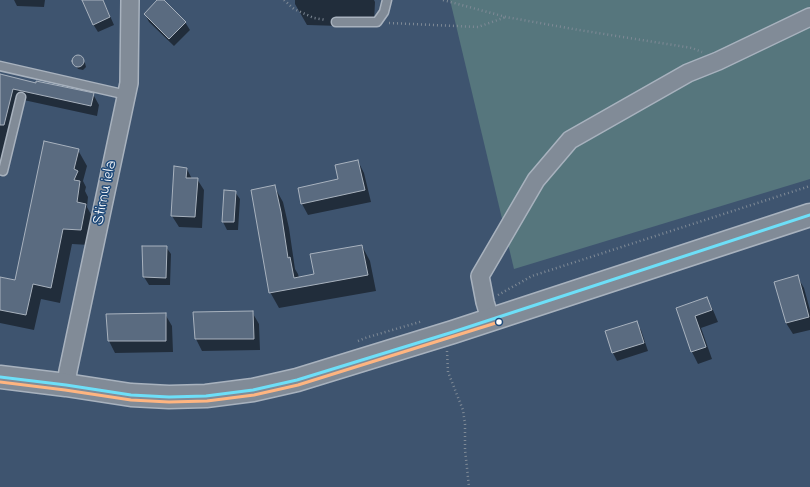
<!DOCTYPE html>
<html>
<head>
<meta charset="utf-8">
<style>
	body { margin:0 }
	canvas { display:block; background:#3e546f }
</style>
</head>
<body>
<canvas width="810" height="487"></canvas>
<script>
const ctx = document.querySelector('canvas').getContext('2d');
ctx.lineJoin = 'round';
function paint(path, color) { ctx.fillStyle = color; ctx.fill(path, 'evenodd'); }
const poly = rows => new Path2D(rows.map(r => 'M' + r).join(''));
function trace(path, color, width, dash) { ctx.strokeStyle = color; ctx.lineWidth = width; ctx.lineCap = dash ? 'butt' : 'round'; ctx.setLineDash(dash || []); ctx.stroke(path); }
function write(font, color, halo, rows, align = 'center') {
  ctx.font = font + ' "Indie Flower",sans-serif'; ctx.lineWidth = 3; ctx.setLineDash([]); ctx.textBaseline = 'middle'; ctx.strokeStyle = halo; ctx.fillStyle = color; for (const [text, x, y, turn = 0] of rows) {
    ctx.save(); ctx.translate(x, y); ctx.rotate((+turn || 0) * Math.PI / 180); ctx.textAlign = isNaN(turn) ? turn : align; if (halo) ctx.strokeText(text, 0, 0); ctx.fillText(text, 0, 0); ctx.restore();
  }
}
paint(poly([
	[450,0,810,0,810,179,514,269]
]), '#56767d');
paint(poly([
	[14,0,45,0,44,7,17,6],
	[83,0,103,0,114,25,98,32,93,24],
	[158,0,163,0,185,22,190,30,174,46,149,22,145,14],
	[295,0,374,0,375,2,374,23,340,26,307,25,295,4],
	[76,56,80,56,85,63,86,67,83,70,78,69,73,61],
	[0,75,37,84,93,94,99,105,97,116,19,99,3,161,0,160],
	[78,150,87,166,83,181,86,187,85,191,88,197,87,207,94,220,89,245,72,244,60,303,41,299,34,330,0,323,0,278,16,281],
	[358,161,364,173,371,202,308,215,302,204,339,180],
	[187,169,192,179,197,179,204,190,202,228,179,227,172,216],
	[274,186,283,202,289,228,295,269,298,274,299,278,315,274,362,246,370,261,376,291,279,308,270,292],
	[235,192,240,199,238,230,227,230,223,222],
	[143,247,166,247,171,254,170,285,149,285,144,277],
	[797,276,804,288,810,310,810,330,793,334,786,323],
	[707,298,713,310,718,322,701,328,712,359,698,364,692,352,677,308],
	[252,312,259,324,260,350,202,351,196,339],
	[165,314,172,326,173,352,115,353,109,341],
	[636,323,641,330,648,351,617,361,613,353]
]), '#0007');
const building = poly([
	[82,0,103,0,110,17,93,25,82,0],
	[157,0,164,0,186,22,169,39,144,14,157,0],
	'72 61a6 6 0 1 1 12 0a6 6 0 1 1-12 0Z',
	[0,74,36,83,36,81,94,93,91,106,13,89,4,125,0,125,0,74],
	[44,141,79,149,74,169,78,171,74,180,80,181,77,202,86,204,81,230,63,229,51,288,33,284,26,315,0,310,0,277,15,280,44,141],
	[358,160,365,190,301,204,298,188,338,179,335,165,358,160],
	[174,166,187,168,186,178,198,178,195,217,171,216,174,166],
	[275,185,281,212,288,258,290,257,294,278,314,274,310,254,362,245,368,275,269,293,251,190,275,185],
	[224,190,236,191,234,222,222,222,224,190],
	[142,246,167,246,166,278,143,277,142,246],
	[798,275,809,317,786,323,774,282,798,275],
	[707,297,712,310,695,316,706,347,691,352,676,308,707,297],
	[253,311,254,339,195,339,193,312,253,311],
	[166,313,166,341,108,341,106,314,166,313],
	[637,321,644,343,612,353,605,331,637,321]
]);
paint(building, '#5a6b80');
trace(building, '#a8b2be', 1);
const service = poly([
	[336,22,377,22,384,12,387,0],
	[0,66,127,95],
	[0,170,3,171,21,97]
]);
const minor = poly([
	[490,319,485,302,480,276,536,180,570,140,688,73,718,61,810,17],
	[66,385,68,371,129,83,130,0]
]);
const secondary = poly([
	[0,377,66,385,131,395,169,397,206,396,253,390,297,380,453,332,810,215]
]);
trace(service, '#a8b2be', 11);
trace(minor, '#a8b2be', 20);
trace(secondary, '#a8b2be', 25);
trace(poly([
	[284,0,294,9,314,18,326,20],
	[443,0,506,17,579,30,692,48,702,52],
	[389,23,478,27,506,17],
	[498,295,532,276,810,186],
	[358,341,365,338,423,321],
	[447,351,448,372,463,410,465,424,465,450,467,468,469,487]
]), '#7f8a96', 2.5, [1, 3]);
trace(service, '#818b97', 8);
trace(minor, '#818b97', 17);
trace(secondary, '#818b97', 22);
trace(poly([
	[0,377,66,385,131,395,169,397,206,396,253,390,297,380,453,332,810,215]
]), '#6ddff8', 3);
trace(poly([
	[0,382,65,390,131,400,169,402,207,401,254,395,298,385,499,322]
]), '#ffb580', 3);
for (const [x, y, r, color] of [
	[499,322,3.5,"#fff"]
]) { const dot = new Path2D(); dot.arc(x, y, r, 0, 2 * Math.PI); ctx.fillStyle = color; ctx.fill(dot); trace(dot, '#1f4a7a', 1.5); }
write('16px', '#fff', '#1f4a7a', [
	["Stirnu iela",106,193,-78]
]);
</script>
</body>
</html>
